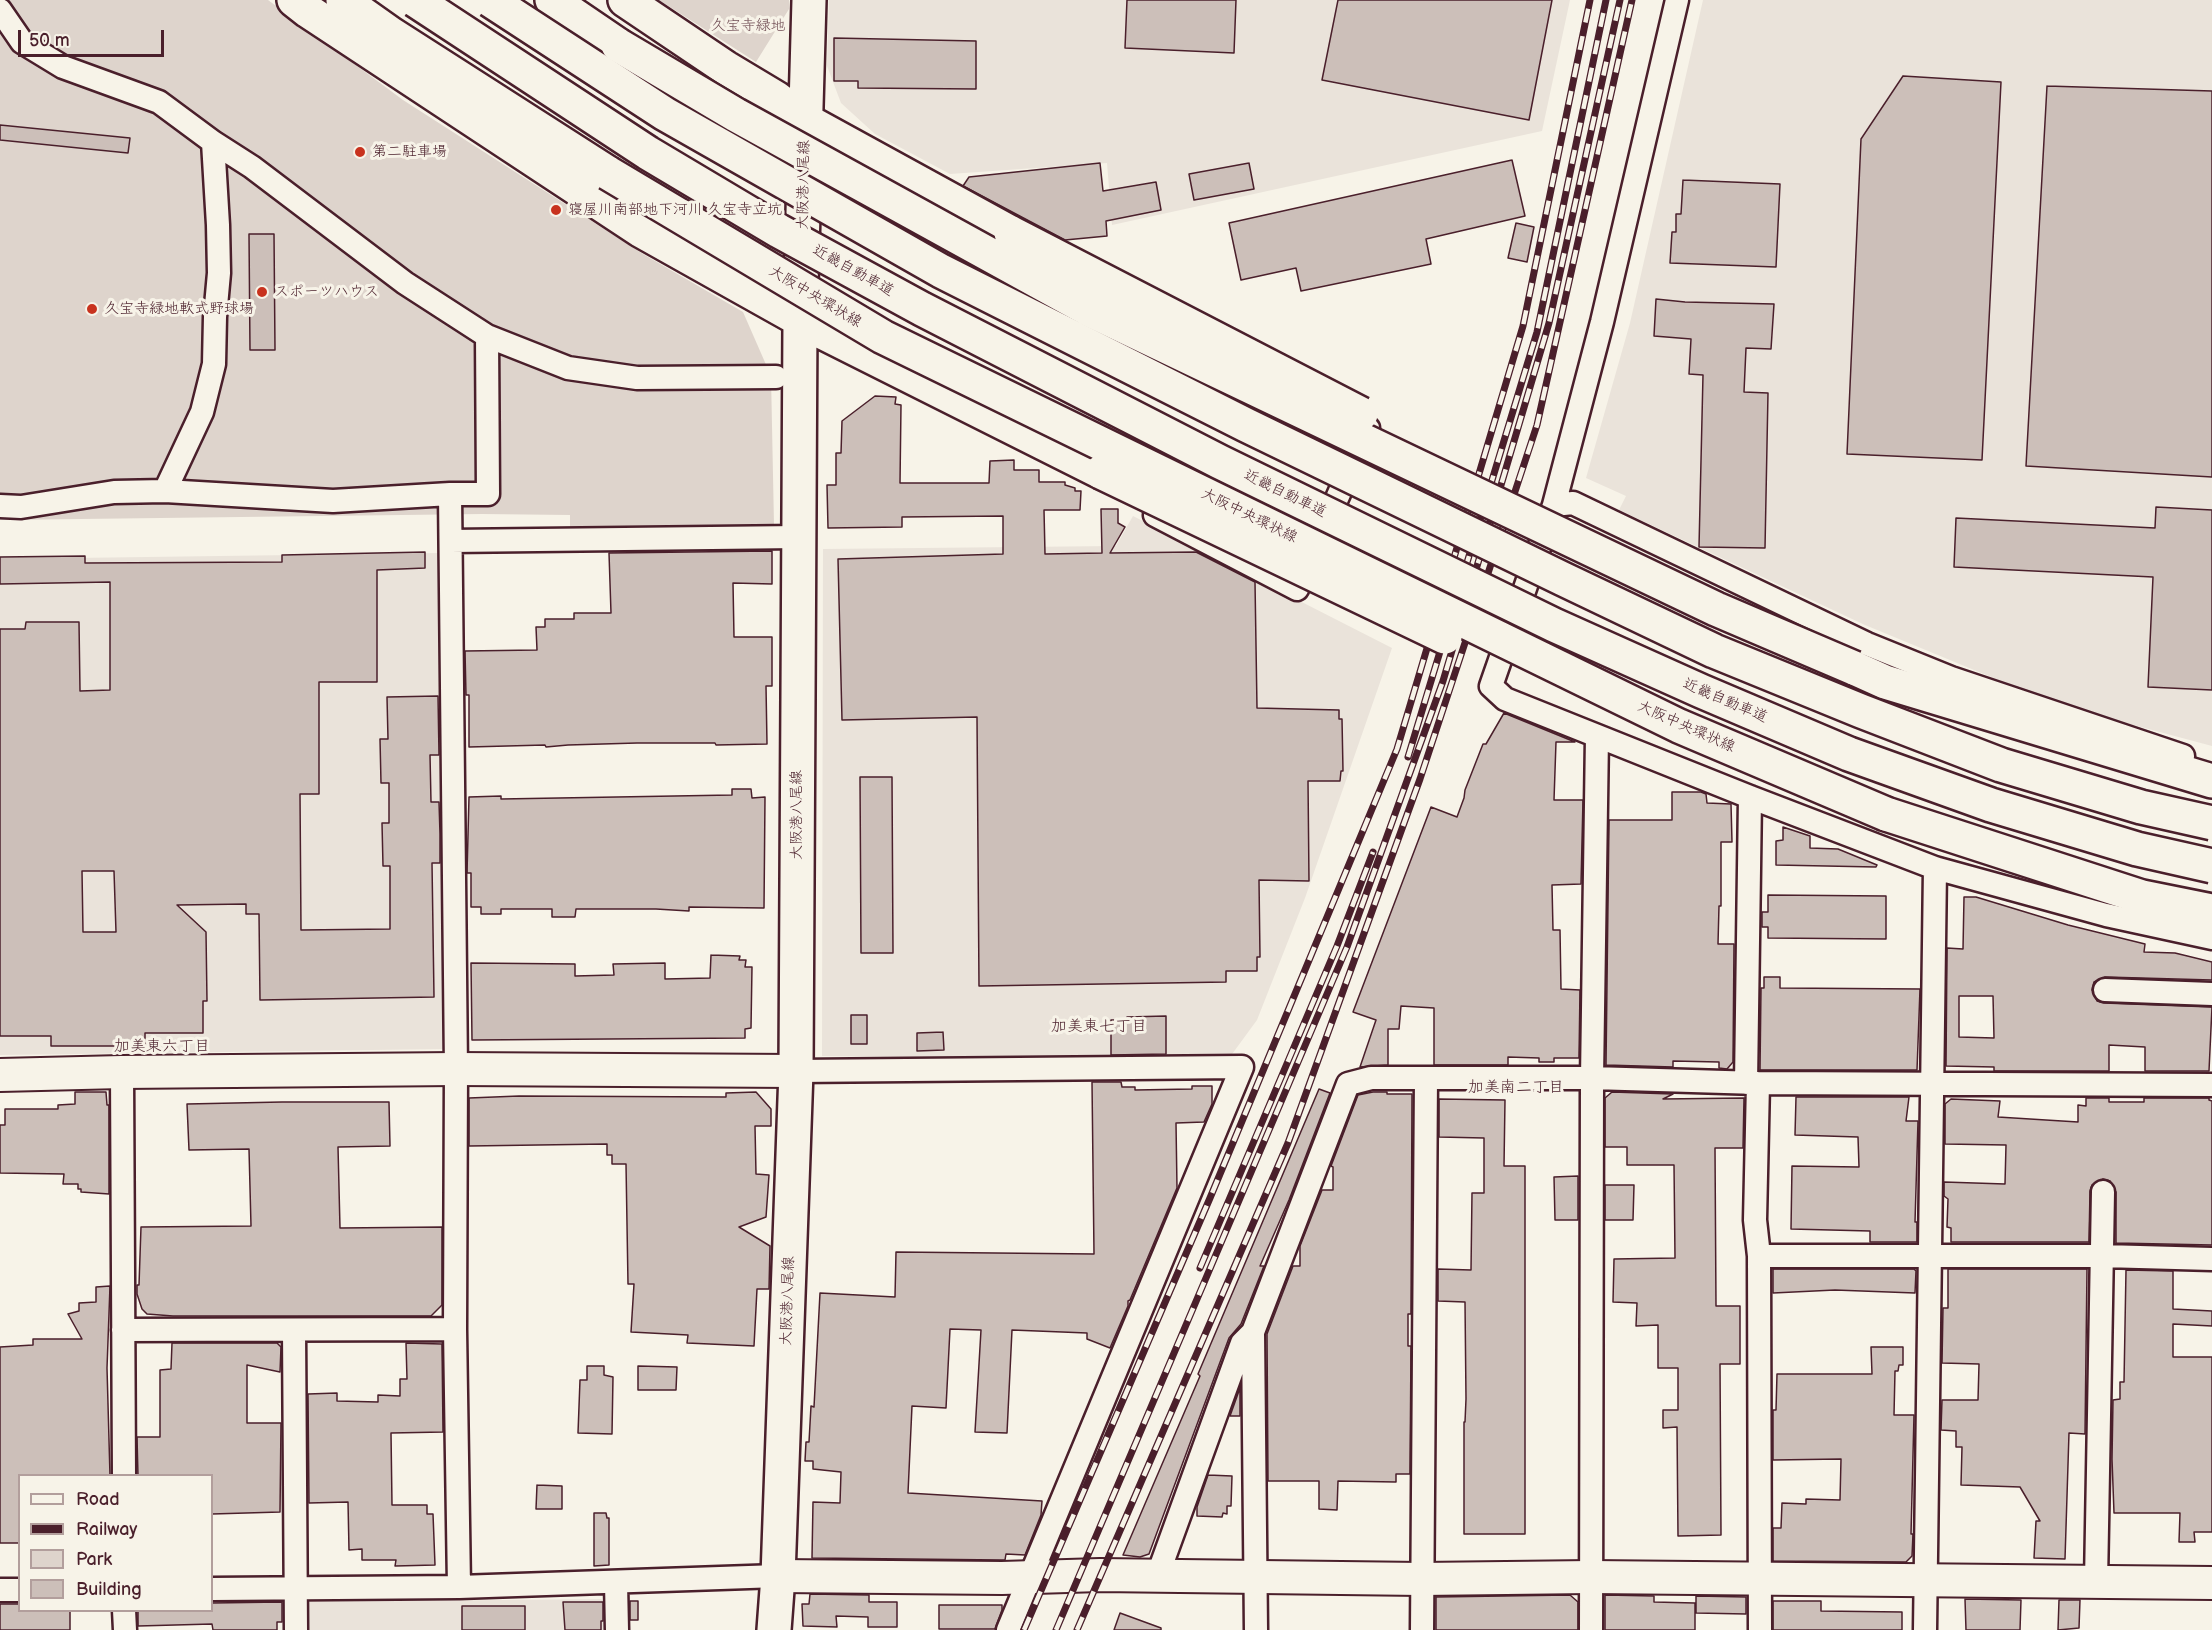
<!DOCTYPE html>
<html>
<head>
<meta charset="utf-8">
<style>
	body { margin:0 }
	#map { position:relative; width:2212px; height:1630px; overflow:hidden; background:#f7f3e8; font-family:"Balsamiq Sans",sans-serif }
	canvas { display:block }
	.legend { position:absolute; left:18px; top:1474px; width:195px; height:138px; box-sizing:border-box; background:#f7f3e8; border:2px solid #b29e9c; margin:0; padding:8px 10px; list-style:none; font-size:18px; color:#4a1f2b }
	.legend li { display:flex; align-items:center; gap:12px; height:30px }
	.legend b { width:30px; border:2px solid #b29e9c }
	.scale { position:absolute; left:18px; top:30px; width:146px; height:27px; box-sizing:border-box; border:3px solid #4a1f2b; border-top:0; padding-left:8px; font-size:18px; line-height:21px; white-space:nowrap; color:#4a1f2b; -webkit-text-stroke:4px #f7f3e8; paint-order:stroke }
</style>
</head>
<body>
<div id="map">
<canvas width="2212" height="1630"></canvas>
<ul class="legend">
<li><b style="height:8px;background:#f7f3e8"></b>Road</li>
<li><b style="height:8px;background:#4a1f2b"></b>Railway</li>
<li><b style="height:16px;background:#ded4cc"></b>Park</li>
<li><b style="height:16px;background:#ccbfb9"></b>Building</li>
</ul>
<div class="scale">50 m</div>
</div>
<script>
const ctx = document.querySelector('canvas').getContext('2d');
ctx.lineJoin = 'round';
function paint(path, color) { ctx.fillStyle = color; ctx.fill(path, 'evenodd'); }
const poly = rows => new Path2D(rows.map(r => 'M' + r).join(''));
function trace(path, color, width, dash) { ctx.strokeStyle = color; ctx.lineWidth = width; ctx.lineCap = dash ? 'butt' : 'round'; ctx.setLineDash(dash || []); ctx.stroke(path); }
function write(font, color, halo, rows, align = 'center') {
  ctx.font = font + ' "Balsamiq Sans","Klee One",sans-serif'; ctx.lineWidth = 6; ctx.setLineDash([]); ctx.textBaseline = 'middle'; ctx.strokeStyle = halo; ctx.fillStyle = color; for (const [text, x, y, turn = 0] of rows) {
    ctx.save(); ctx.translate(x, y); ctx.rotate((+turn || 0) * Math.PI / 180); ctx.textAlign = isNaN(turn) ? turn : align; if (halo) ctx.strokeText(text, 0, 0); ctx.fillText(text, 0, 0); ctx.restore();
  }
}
paint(poly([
	[829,0,1570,0,1542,131,1112,225,1107,163,950,174,875,134,841,103,827,66],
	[1703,0,2212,0,2212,746,2059,705,1865,625,1619,510,1626,496,1586,478,1630,323],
	[1133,516,1392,648,1305,898,1257,1020,1227,1061,822,1056,823,549,1116,546],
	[440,553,446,1049,0,1055,0,559],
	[601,1599,606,1604,606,1630,302,1630,302,1608,308,1602]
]), '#eae3da');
paint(poly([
	[0,0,268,0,403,100,643,254,743,312,771,376,774,525,771,530,570,531,570,515,482,514,0,520],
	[659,0,789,0,789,9,756,62]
]), '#ded4cc');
const building = poly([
	[1127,0,1236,0,1234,53,1125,48,1127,0],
	[1338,0,1552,0,1529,120,1322,80,1338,0],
	[834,38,976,41,976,89,858,88,858,81,834,81,834,38],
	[1903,76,2001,82,1982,460,1847,454,1861,139,1903,76],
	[2047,86,2212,91,2212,477,2026,466,2047,86],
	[0,125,130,138,128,153,0,140,0,125],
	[1512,160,1525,216,1426,239,1431,264,1301,291,1296,268,1241,280,1229,223,1512,160],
	[1100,163,1103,191,1156,182,1161,210,1106,221,1107,236,1065,240,963,186,969,177,1100,163],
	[1249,163,1254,189,1194,200,1189,174,1249,163],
	[1683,180,1780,184,1776,267,1670,263,1672,232,1676,232,1676,214,1681,214,1683,180],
	[1516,223,1534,227,1527,262,1508,258,1516,223],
	[249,234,274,234,275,350,250,350,249,234],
	[1656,299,1685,302,1774,304,1771,349,1746,348,1744,392,1768,393,1765,548,1699,547,1703,375,1689,374,1691,339,1654,336,1656,299],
	[875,396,896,397,895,404,901,405,900,483,989,483,990,461,1014,460,1014,470,1039,470,1039,482,1065,482,1065,485,1075,488,1075,491,1081,491,1080,510,1044,510,1045,554,1102,553,1101,509,1118,509,1118,523,1125,527,1110,553,1196,552,1255,582,1257,708,1339,710,1339,719,1342,719,1343,771,1341,771,1340,781,1308,781,1309,881,1259,880,1260,957,1257,957,1257,971,1226,971,1226,982,979,986,977,717,842,720,838,559,1003,554,1003,516,902,517,902,527,828,528,827,485,836,485,836,453,841,453,842,421,875,396],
	[2156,507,2212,510,2212,690,2148,687,2153,577,1954,567,1956,518,2155,528,2156,507],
	[772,551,772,584,733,583,734,637,772,637,772,686,766,686,767,744,716,745,715,743,637,743,568,745,546,747,545,745,469,747,469,695,466,695,465,651,537,650,536,627,545,627,545,619,574,619,574,613,611,613,609,553,772,551],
	[425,552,425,568,377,570,377,682,319,682,319,794,300,794,301,930,390,929,390,866,383,866,382,823,389,823,389,783,381,783,380,739,388,739,387,697,438,696,439,755,430,755,431,802,439,802,440,834,440,863,432,863,434,997,260,1000,259,914,246,914,246,904,177,905,206,932,207,1001,203,1001,203,1033,145,1033,145,1046,51,1046,51,1036,0,1036,0,629,25,629,26,622,79,622,80,691,110,690,110,582,0,584,0,557,85,556,85,563,282,562,282,555,425,552],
	[82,871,114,871,116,932,83,932,82,871],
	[1504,713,1575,742,1556,742,1554,800,1583,800,1581,884,1552,885,1553,930,1560,930,1561,989,1580,990,1579,1058,1554,1058,1554,1062,1539,1062,1539,1058,1508,1057,1508,1065,1434,1065,1434,1008,1401,1006,1399,1029,1388,1029,1388,1065,1360,1067,1376,1020,1353,1012,1431,807,1457,817,1464,798,1465,790,1483,744,1486,744,1504,713],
	[860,777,892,777,893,953,861,953,860,777],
	[732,789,751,789,752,798,765,797,764,908,689,907,689,911,656,909,576,909,575,917,552,917,552,909,501,909,501,914,481,914,481,907,471,907,471,873,467,873,469,797,501,796,501,799,732,795,732,789],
	[1672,792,1701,792,1706,794,1707,803,1731,804,1732,842,1721,842,1721,906,1719,906,1718,944,1734,944,1733,1062,1727,1069,1719,1068,1719,1062,1673,1061,1673,1067,1606,1065,1609,820,1672,820,1672,792],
	[1783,827,1810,836,1810,848,1838,849,1877,865,1876,867,1776,865,1776,841,1783,840,1783,827],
	[1768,895,1886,896,1886,939,1768,938,1768,927,1762,927,1762,912,1768,912,1768,895],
	[1964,897,1976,897,2068,925,2145,944,2144,952,2175,953,2212,962,2212,980,2105,977,2094,982,2092,990,2097,1001,2104,1003,2212,1007,2209,1071,2145,1071,2145,1047,2109,1045,2109,1071,1994,1071,1994,1067,1946,1066,1947,948,1963,949,1964,897],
	[1959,996,1993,996,1994,1038,1959,1037,1959,996],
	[711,955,740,956,739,960,746,960,745,967,752,967,751,1028,745,1029,745,1038,472,1040,471,963,575,964,575,976,614,975,613,964,665,963,665,979,710,978,711,955],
	[1764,977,1780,977,1780,988,1920,989,1917,1070,1760,1070,1761,988,1764,988,1764,977],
	[851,1015,867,1015,867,1044,851,1044,851,1015],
	[1166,1016,1166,1054,1111,1055,1111,1020,1127,1020,1127,1017,1166,1016],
	[943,1032,944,1050,917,1051,917,1033,943,1032],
	[1092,1082,1121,1082,1122,1087,1135,1087,1135,1090,1192,1089,1192,1086,1212,1086,1212,1104,1204,1122,1176,1123,1177,1188,1130,1300,1128,1301,1128,1306,1110,1348,1087,1339,1087,1333,1012,1330,1007,1433,975,1432,981,1330,950,1329,946,1408,912,1406,908,1493,1042,1501,1041,1515,1025,1555,1006,1554,1005,1560,1002,1560,812,1558,813,1502,840,1503,841,1472,813,1469,813,1461,805,1461,806,1442,809,1442,811,1406,814,1407,820,1293,895,1297,896,1252,1094,1254,1092,1082],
	[1319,1089,1330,1093,1289,1200,1260,1266,1264,1266,1241,1324,1229,1338,1149,1554,1140,1557,1123,1555,1200,1376,1198,1374,1319,1089],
	[75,1092,106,1092,107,1105,109,1105,109,1194,81,1192,81,1189,78,1189,78,1184,63,1184,64,1174,0,1173,0,1125,5,1125,5,1109,58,1109,58,1105,75,1104,75,1092],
	[756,1092,771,1109,771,1126,755,1126,756,1174,769,1175,766,1217,739,1227,770,1246,769,1289,757,1289,754,1346,687,1343,688,1335,631,1332,634,1284,628,1284,626,1164,612,1164,612,1155,607,1155,607,1144,469,1146,469,1098,519,1096,726,1097,726,1093,756,1092],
	[1373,1092,1387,1092,1387,1094,1412,1094,1411,1314,1408,1314,1408,1346,1411,1346,1410,1474,1396,1474,1396,1482,1338,1481,1337,1510,1319,1509,1319,1481,1268,1481,1267,1334,1293,1266,1300,1266,1300,1246,1322,1190,1333,1190,1333,1167,1331,1166,1358,1095,1373,1092],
	[1612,1092,1673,1094,1663,1099,1744,1098,1743,1148,1715,1148,1716,1306,1740,1306,1740,1364,1720,1364,1721,1535,1678,1536,1677,1427,1663,1428,1663,1410,1678,1410,1678,1368,1658,1368,1658,1325,1636,1326,1637,1303,1613,1302,1614,1259,1675,1258,1674,1165,1627,1165,1627,1147,1605,1147,1605,1098,1612,1092],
	[1796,1097,1909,1097,1906,1121,1918,1121,1915,1222,1917,1222,1917,1242,1870,1242,1870,1231,1791,1229,1792,1166,1859,1167,1858,1137,1795,1135,1796,1097],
	[2086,1098,2109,1098,2109,1102,2144,1102,2144,1098,2209,1098,2209,1100,2212,1101,2212,1245,2116,1243,2116,1192,2110,1181,2103,1179,2092,1185,2090,1191,2089,1242,1951,1242,1951,1228,1947,1227,1948,1199,1944,1196,1944,1182,2005,1184,2006,1145,1945,1144,1945,1104,1951,1099,2000,1101,1998,1117,2078,1122,2078,1105,2086,1106,2086,1098],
	[1439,1099,1505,1100,1504,1166,1525,1166,1525,1534,1464,1534,1464,1422,1465,1422,1466,1399,1465,1302,1438,1301,1438,1269,1471,1270,1472,1193,1484,1193,1484,1138,1439,1137,1439,1099],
	[282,1102,389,1102,390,1146,338,1147,340,1228,442,1227,442,1305,431,1316,173,1316,147,1314,142,1309,137,1294,137,1285,139,1285,141,1227,251,1226,249,1149,189,1150,187,1104,282,1102],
	[1578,1176,1578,1220,1555,1220,1554,1177,1578,1176],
	[1605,1185,1634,1185,1633,1220,1605,1220,1605,1185],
	[1773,1269,1914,1269,1916,1271,1915,1293,1835,1290,1773,1293,1773,1269],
	[1948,1269,2087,1269,2085,1434,2069,1433,2065,1559,2034,1558,2036,1521,2040,1521,2020,1487,1961,1485,1962,1447,1956,1447,1956,1431,1941,1430,1942,1400,1978,1400,1979,1364,1942,1363,1943,1308,1948,1308,1948,1269],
	[2126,1270,2173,1271,2173,1309,2212,1311,2212,1326,2173,1324,2173,1357,2212,1357,2212,1532,2194,1532,2195,1542,2179,1542,2180,1513,2114,1513,2112,1459,2113,1400,2120,1399,2120,1382,2124,1382,2126,1270],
	[110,1286,107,1368,110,1476,20,1476,20,1543,0,1543,0,1347,33,1345,33,1339,82,1339,68,1314,79,1311,79,1303,96,1302,96,1287,110,1286],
	[172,1343,277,1343,281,1347,280,1372,247,1365,247,1423,281,1423,280,1512,212,1514,212,1476,138,1476,137,1437,160,1437,160,1370,171,1369,172,1343],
	[406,1343,442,1344,443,1432,391,1433,392,1505,427,1505,427,1514,433,1514,435,1565,395,1566,396,1560,362,1560,362,1549,349,1550,348,1502,309,1503,308,1394,337,1393,337,1401,378,1402,378,1395,400,1396,400,1379,407,1379,406,1343],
	[1871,1347,1903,1347,1903,1365,1899,1365,1898,1371,1895,1371,1894,1415,1914,1415,1911,1534,1913,1534,1912,1556,1906,1562,1773,1561,1773,1528,1781,1528,1782,1503,1806,1504,1806,1499,1840,1500,1841,1459,1773,1460,1773,1410,1776,1410,1777,1374,1872,1374,1871,1347],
	[587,1366,604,1366,604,1375,613,1377,612,1434,578,1433,580,1380,587,1380,587,1366],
	[638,1366,677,1367,676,1390,638,1390,638,1366],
	[1240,1388,1240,1416,1230,1416,1240,1388],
	[1208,1475,1232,1476,1231,1506,1227,1506,1227,1514,1223,1513,1222,1517,1197,1516,1197,1507,1208,1475],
	[537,1485,562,1486,562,1509,536,1509,537,1485],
	[594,1513,606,1513,607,1518,609,1518,609,1565,594,1566,594,1513],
	[810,1594,869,1595,869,1602,897,1602,897,1627,868,1627,868,1617,836,1616,837,1627,803,1626,802,1604,809,1604,810,1594],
	[1570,1595,1578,1602,1578,1630,1436,1630,1436,1597,1570,1595],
	[1605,1595,1654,1596,1654,1602,1695,1603,1695,1630,1605,1630,1605,1595],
	[1696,1596,1746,1597,1746,1614,1696,1613,1696,1596],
	[1965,1599,2021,1600,2020,1630,1966,1630,1965,1599],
	[2059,1600,2080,1600,2079,1628,2058,1630,2059,1600],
	[630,1601,638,1601,638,1620,630,1620,630,1601],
	[1773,1601,1821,1601,1821,1611,1902,1612,1902,1630,1773,1630,1773,1601],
	[282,1602,282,1622,277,1622,277,1630,213,1630,212,1624,138,1626,138,1611,212,1611,212,1603,282,1602],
	[563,1602,603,1602,603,1621,601,1621,601,1630,565,1630,563,1602],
	[0,1604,20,1604,20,1611,70,1611,70,1630,0,1630,0,1604],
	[939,1605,1002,1605,1002,1610,995,1629,939,1629,939,1605],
	[462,1606,525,1606,525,1630,462,1630,462,1606],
	[1120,1613,1161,1628,1161,1630,1114,1630,1120,1613]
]);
paint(building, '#ccbfb9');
trace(building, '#4a1f2b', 1.5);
const street = poly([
	[0,10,22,42,63,67,159,102,213,142,252,167,405,283,487,336,568,368,637,378,776,377],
	[165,491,202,412,214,364,215,317,219,273,218,225,213,142],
	[450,494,456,1069,455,1329,459,1587],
	[1554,505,1602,322,1677,0],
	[0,506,21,507,114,492,165,491,333,501,450,494,488,494,487,336],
	[1155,515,1297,589,1368,428],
	[451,541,798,537],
	[2183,756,1951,678,1867,644,1573,503,1554,505,1491,686,1505,699,1750,797,1935,868,2106,915,2212,938],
	[2105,990,2212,994],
	[796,1071,1242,1067,1008,1630],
	[122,1072,124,1476],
	[1746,1083,1750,797],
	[1758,1083,1755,1220,1759,1256,1760,1630],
	[1759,1256,2103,1256,2212,1259],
	[123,1330,455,1329],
	[294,1330,296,1630],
	[1253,1332,1256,1630],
	[1157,1577,1242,1343,1253,1332,1348,1084,1371,1078,1592,1078,1758,1083,2212,1085],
	[2096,1582,2103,1192],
	[616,1583,617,1630],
	[212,1589,459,1587,778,1576],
	[0,1590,20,1590],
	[124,1610,125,1630],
	[1422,1630,1426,1078],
	[1591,1630,1592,1078,1597,736],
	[1925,1630,1935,868]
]);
const secondary = poly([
	[0,1075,122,1072,456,1069,796,1071],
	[778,1576,1002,1578,1100,1575,1421,1579,1591,1577,2212,1583]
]);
const primary = poly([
	[294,0,308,11,640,230,822,332,1101,472],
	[343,0,391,34,608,173],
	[552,0,618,45],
	[625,0,726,68,776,98,805,120,1011,233],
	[1854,668,1885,682,2212,781],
	[1886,814,2142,897,2212,911],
	[774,1630,778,1576,796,1071,800,320,809,0]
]);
trace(street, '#4a1f2b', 27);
trace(secondary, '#4a1f2b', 36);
trace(primary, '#4a1f2b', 38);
trace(street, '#f7f3e8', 22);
trace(secondary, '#f7f3e8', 32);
trace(primary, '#f7f3e8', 33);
const rail = poly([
	[1408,757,1537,332,1606,0],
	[1200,1268,1337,946,1373,852],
	[1024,1630,1210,1198,1397,749,1523,326,1590,0],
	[1056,1630,1347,947,1443,681,1549,323,1620,0],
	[1077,1630,1288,1143,1420,779,1537,425,1632,0]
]);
trace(rail, '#4a1f2b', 7);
trace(rail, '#f7f3e8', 4.5, [14]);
const primaryBridge = poly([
	[618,45,736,115,1090,310,1716,609,1854,668],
	[608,173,883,337,1679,726,1886,814],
	[1011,233,1361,414],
	[1101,472,1445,637]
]);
const highwayBridge = poly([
	[415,0,648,153,779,231,922,309,1220,462,1554,625,1701,691,1849,754,1991,805,2137,849,2212,866],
	[490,0,665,114,941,271,1246,425,1563,579,1714,651,1861,711,2001,765,2141,807,2212,823]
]);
trace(primaryBridge, '#4a1f2b', 38, []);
trace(highwayBridge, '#4a1f2b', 38, []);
trace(primaryBridge, '#f7f3e8', 33);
trace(highwayBridge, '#f7f3e8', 33);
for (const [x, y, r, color] of [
	[360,152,6,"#c8321e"],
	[556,210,6,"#c8321e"],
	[262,292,6,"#c8321e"],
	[92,309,6,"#c8321e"]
]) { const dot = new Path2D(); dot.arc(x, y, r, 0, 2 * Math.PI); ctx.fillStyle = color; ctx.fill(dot); trace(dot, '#f7f3e8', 2); }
write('15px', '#6f4c53', '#f7f3e8', [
	["久宝寺緑地",748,26]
]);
write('15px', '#4a1f2b', '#f7f3e8', [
	["第二駐車場",372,152],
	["寝屋川南部地下河川 久宝寺立坑",568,210],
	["スポーツハウス",274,292],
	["久宝寺緑地軟式野球場",104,309]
], 'left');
write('15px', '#4a1f2b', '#f7f3e8', [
	["大阪港八尾線",804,185,-89],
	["近畿自動車道",853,271,29],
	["大阪中央環状線",815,297,31],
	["近畿自動車道",1285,494,26],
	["大阪中央環状線",1249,516,26],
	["近畿自動車道",1725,701,23],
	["大阪中央環状線",1686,727,24],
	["大阪港八尾線",797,815,-90],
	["大阪港八尾線",788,1301,-88]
]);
write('16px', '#4a1f2b', '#f7f3e8', [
	["加美東七丁目",1099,1027],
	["加美東六丁目",162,1047],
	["加美南二丁目",1516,1088]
]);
</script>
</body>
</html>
